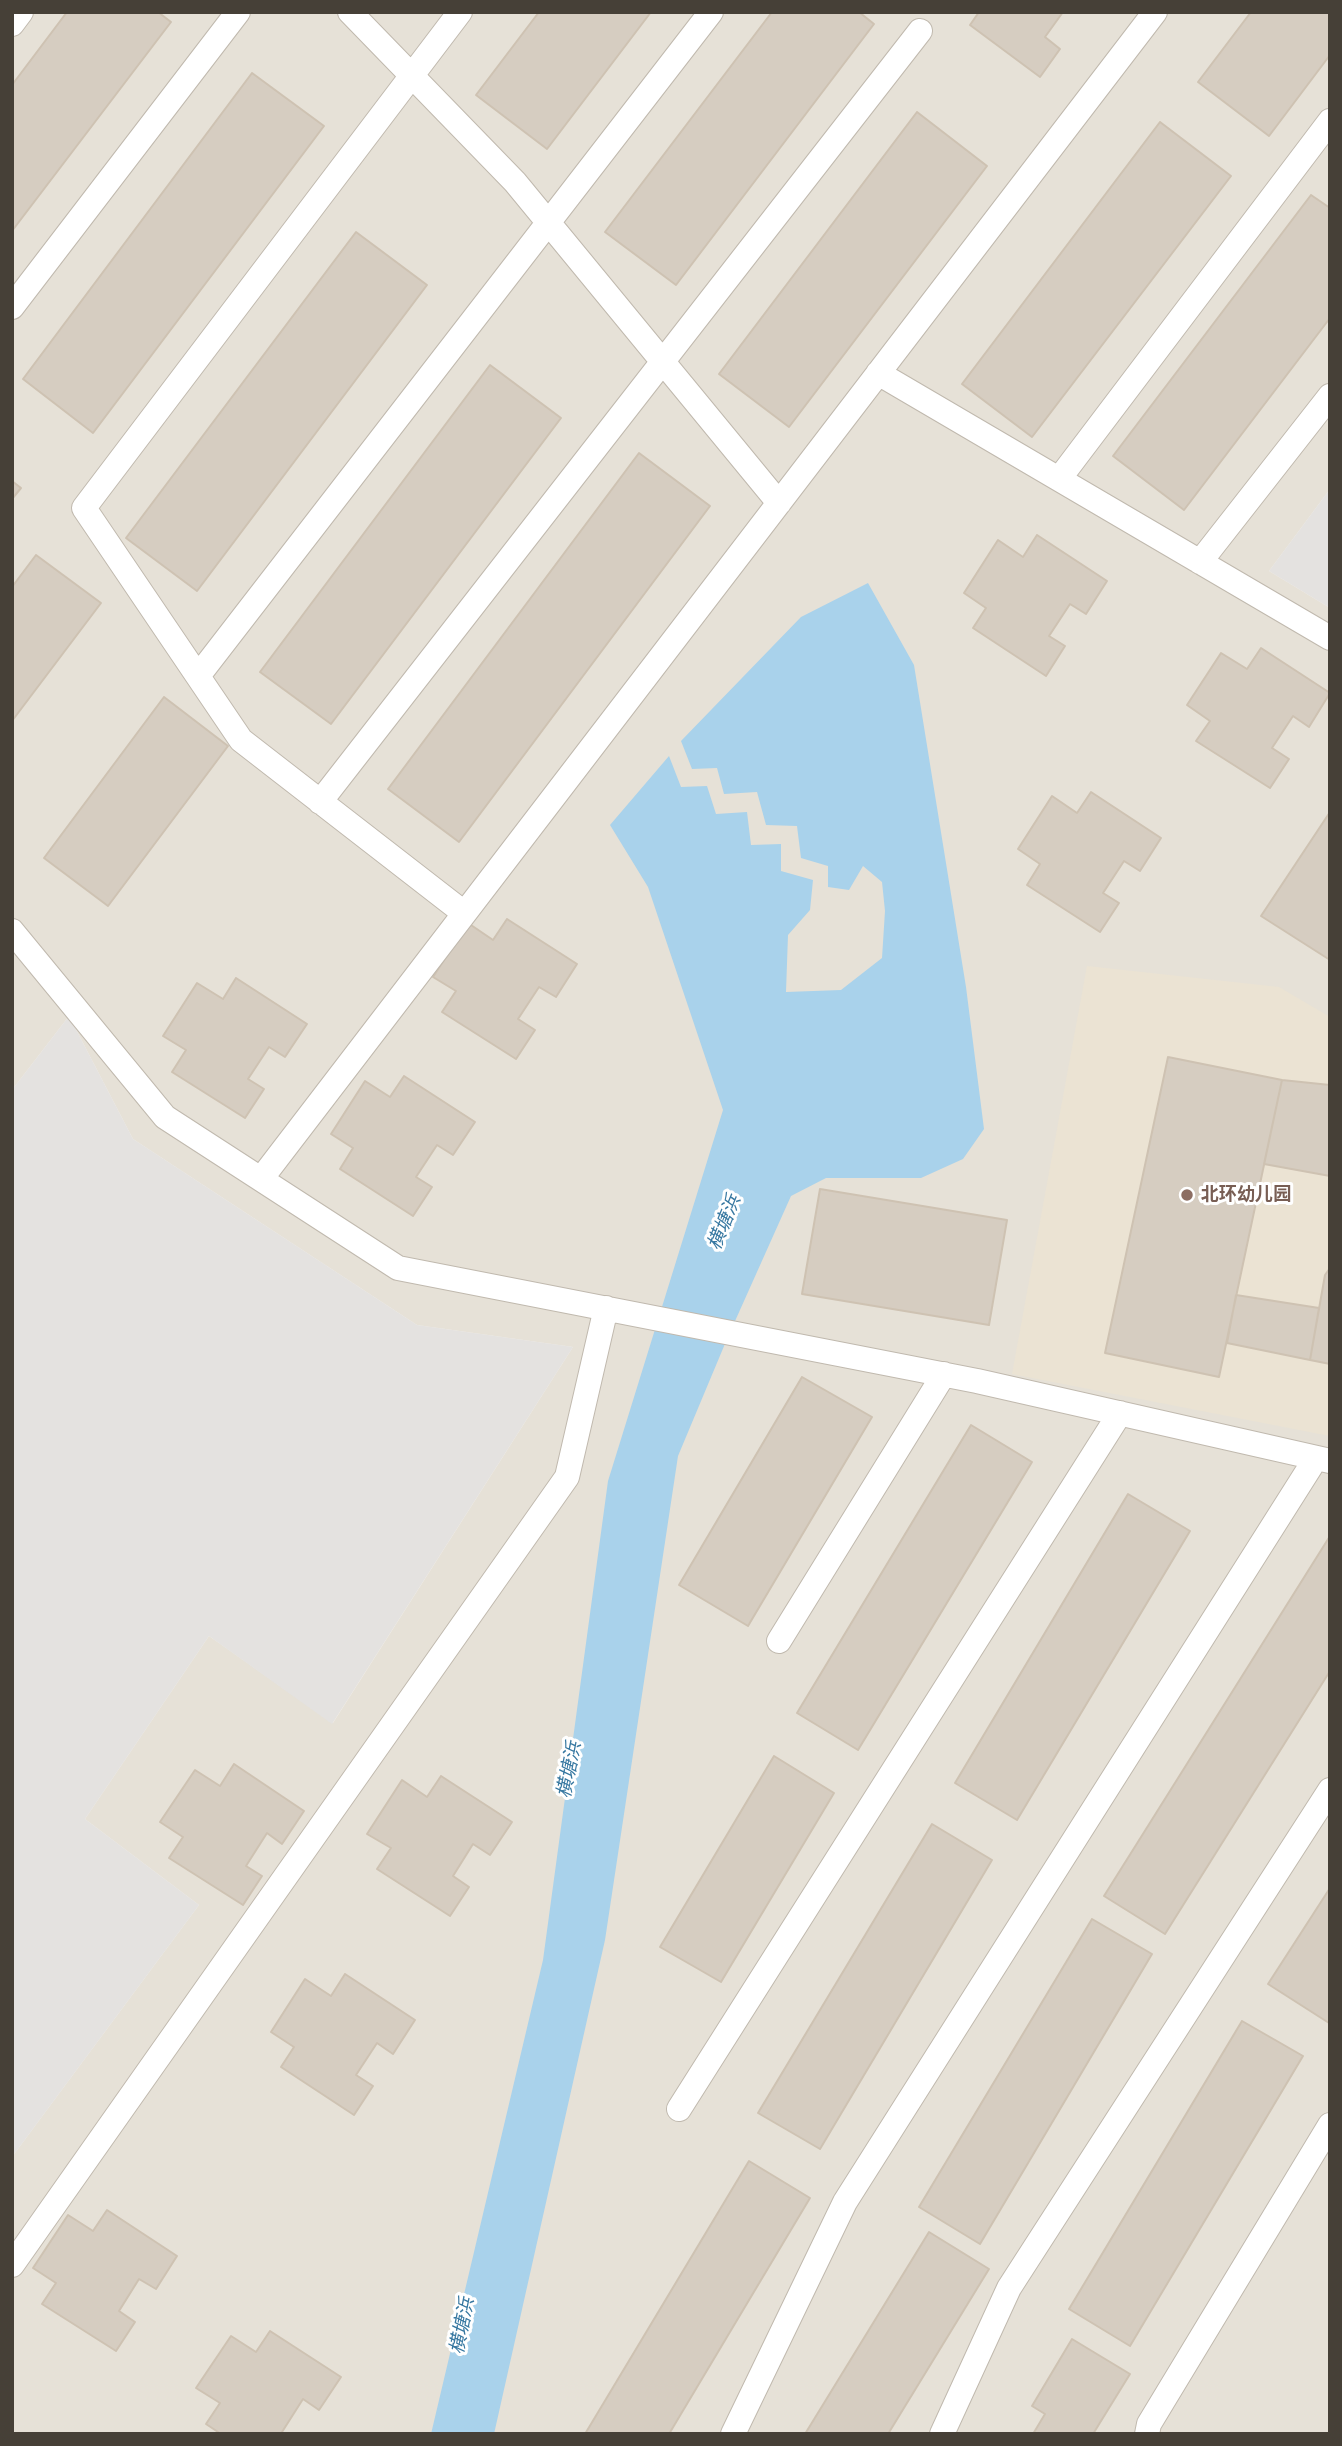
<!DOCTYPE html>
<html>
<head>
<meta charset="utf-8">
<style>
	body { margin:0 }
	#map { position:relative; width:1342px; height:2446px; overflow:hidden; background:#f3efe8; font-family:"Archivo Narrow",sans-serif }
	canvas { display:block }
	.frame { position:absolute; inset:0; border:14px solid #464037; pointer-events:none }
</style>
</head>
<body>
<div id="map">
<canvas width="1342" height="2446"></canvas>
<div class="frame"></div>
</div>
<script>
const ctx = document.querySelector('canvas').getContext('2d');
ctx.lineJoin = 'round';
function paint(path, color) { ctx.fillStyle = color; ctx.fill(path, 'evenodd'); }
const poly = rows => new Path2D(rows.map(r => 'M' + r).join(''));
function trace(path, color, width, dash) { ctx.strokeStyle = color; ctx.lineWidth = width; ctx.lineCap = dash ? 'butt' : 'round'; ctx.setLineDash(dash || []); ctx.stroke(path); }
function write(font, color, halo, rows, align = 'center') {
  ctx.font = font + ' "Archivo Narrow","Noto Sans SC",sans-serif'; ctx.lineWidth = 6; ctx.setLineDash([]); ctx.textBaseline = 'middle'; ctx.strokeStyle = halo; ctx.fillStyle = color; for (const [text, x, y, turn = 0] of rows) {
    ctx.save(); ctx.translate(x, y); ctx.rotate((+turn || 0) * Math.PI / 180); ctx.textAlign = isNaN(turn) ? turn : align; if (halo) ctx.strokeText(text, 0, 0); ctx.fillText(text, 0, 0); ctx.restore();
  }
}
paint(poly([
	[12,12,1330,12,1330,489,1269,571,1330,608,1330,2434,12,2434,12,2157,199,1905,85,1819,209,1636,333,1723,573,1347,417,1325,133,1139,69,1016,12,1090]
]), '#e6e1d7');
paint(poly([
	[1087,966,1279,987,1330,1017,1330,1436,1012,1374]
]), '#ebe3d3');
paint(poly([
	[1330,489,1330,608,1269,571],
	[69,1016,133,1139,417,1325,573,1347,332,1724,209,1636,85,1819,199,1905,12,2157,12,1090]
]), '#e4e2e0');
paint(poly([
	[868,583,914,665,966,987,984,1129,963,1159,921,1178,826,1178,791,1196,727,1339,678,1456,605,1940,494,2434,431,2434,543,1960,608,1481,723,1110,648,887,610,825,669,756,681,787,707,786,716,814,747,812,751,845,781,844,781,871,813,880,810,910,788,935,786,992,841,990,882,958,885,911,882,882,863,866,849,890,828,887,828,866,801,858,797,826,766,825,757,792,724,794,717,768,692,769,681,741,801,617]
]), '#a9d2eb');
const building = poly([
	[67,12,158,12,171,22,12,231,12,85,67,12],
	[539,12,651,12,547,149,476,95,539,12],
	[772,12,859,12,874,24,676,285,605,232,772,12],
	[979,12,1063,12,1045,37,1060,49,1040,77,970,25,979,12],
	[1251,12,1330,12,1330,55,1269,136,1198,82,1251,12],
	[252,73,324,126,93,433,23,379,252,73],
	[917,112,987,166,789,427,719,374,917,112],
	[1160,122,1231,176,1032,437,962,384,1160,122],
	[1311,195,1330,208,1330,318,1184,510,1113,456,1311,195],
	[356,232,427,285,197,591,126,538,356,232],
	[490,365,561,418,331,724,260,672,490,365],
	[639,453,710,506,459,842,388,789,639,453],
	[12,481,21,488,12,499,12,481],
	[1037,535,1107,581,1086,614,1070,604,1049,636,1065,646,1046,676,973,628,986,608,964,593,998,540,1023,557,1037,535],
	[36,555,101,603,12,721,12,587,36,555],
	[1261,648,1330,693,1309,727,1293,716,1272,748,1289,759,1270,788,1196,741,1210,721,1187,705,1221,653,1247,669,1261,648],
	[164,697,228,746,108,906,44,858,164,697],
	[1091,792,1161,838,1140,871,1124,861,1103,893,1119,903,1100,932,1027,885,1040,864,1018,849,1052,796,1077,813,1091,792],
	[1330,812,1330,960,1261,916,1330,812],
	[507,919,577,964,556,997,539,987,518,1019,535,1030,516,1059,442,1012,456,991,433,977,468,923,493,940,507,919],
	[236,978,307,1024,285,1057,269,1047,248,1079,264,1089,245,1118,172,1072,186,1050,163,1036,197,983,223,999,236,978],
	[1168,1057,1282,1080,1219,1377,1105,1353,1168,1057],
	[404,1076,475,1122,453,1155,437,1145,416,1177,432,1187,413,1216,340,1169,353,1148,331,1134,365,1081,390,1097,404,1076],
	[1282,1080,1330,1085,1330,1176,1264,1164,1282,1080],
	[820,1189,1007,1220,989,1325,802,1294,820,1189],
	[1330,1268,1330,1364,1310,1360,1325,1275,1330,1268],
	[1236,1295,1319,1308,1310,1360,1227,1343,1236,1295],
	[802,1377,872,1417,748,1626,679,1585,802,1377],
	[971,1425,1032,1462,858,1750,797,1713,971,1425],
	[1128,1494,1190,1531,1017,1820,955,1783,1128,1494],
	[1330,1536,1330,1671,1165,1934,1104,1896,1330,1536],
	[774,1756,834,1793,721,1982,660,1947,774,1756],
	[234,1764,304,1811,282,1844,267,1833,246,1866,262,1876,243,1905,169,1858,183,1837,160,1822,195,1770,220,1786,234,1764],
	[441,1776,512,1822,490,1855,473,1844,453,1876,469,1887,450,1916,377,1869,391,1848,367,1834,402,1780,427,1797,441,1776],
	[932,1824,992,1860,820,2149,758,2113,932,1824],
	[1330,1888,1330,2022,1329,2023,1268,1984,1330,1888],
	[1092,1919,1152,1954,980,2244,919,2207,1092,1919],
	[345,1974,415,2020,393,2054,377,2043,356,2075,373,2086,354,2115,281,2067,294,2047,271,2032,305,1979,331,1996,345,1974],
	[1242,2021,1303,2056,1130,2346,1069,2309,1242,2021],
	[749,2161,810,2198,669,2434,585,2434,749,2161],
	[107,2210,177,2256,156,2289,139,2279,119,2311,135,2322,116,2351,42,2304,56,2283,33,2268,68,2215,93,2231,107,2210],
	[929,2232,989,2269,888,2434,805,2434,929,2232],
	[270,2331,341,2377,319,2410,303,2399,282,2432,285,2434,221,2434,206,2424,220,2403,196,2388,231,2336,256,2352,270,2331],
	[1072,2339,1130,2374,1093,2434,1033,2434,1045,2414,1032,2406,1072,2339]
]);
paint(building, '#d6cdc1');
trace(building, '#cec2b2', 2);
const service = poly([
	[350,12,515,182,779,503],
	[460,12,84,508,241,740,464,913],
	[12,24,21,12],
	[12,307,238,12],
	[878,373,1330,638],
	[1059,479,1330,121],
	[1200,562,1330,396],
	[198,676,711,12],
	[320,802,920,31],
	[12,931,165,1117,398,1268,977,1381,1330,1461],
	[261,1179,1155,12],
	[779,1641,944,1374],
	[679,2109,1120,1413],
	[12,2265,567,1477,606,1308],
	[733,2434,845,2202,1316,1458],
	[942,2434,1009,2288,1330,1790],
	[1147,2434,1149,2424,1330,2125]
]);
trace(service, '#c0b9ae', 26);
trace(service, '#fff', 24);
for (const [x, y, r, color] of [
	[1187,1195,7,"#8d6e63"]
]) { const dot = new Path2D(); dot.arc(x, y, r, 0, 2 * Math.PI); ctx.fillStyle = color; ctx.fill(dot); trace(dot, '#fff', 2.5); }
write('bold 18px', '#785e54', '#fff', [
	["北环幼儿园",1201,1195]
], 'left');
write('italic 19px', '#3778a1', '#fff', [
	["横塘浜",725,1223,-68],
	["横塘浜",570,1770,-79],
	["横塘浜",463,2326,-79]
]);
</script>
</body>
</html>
